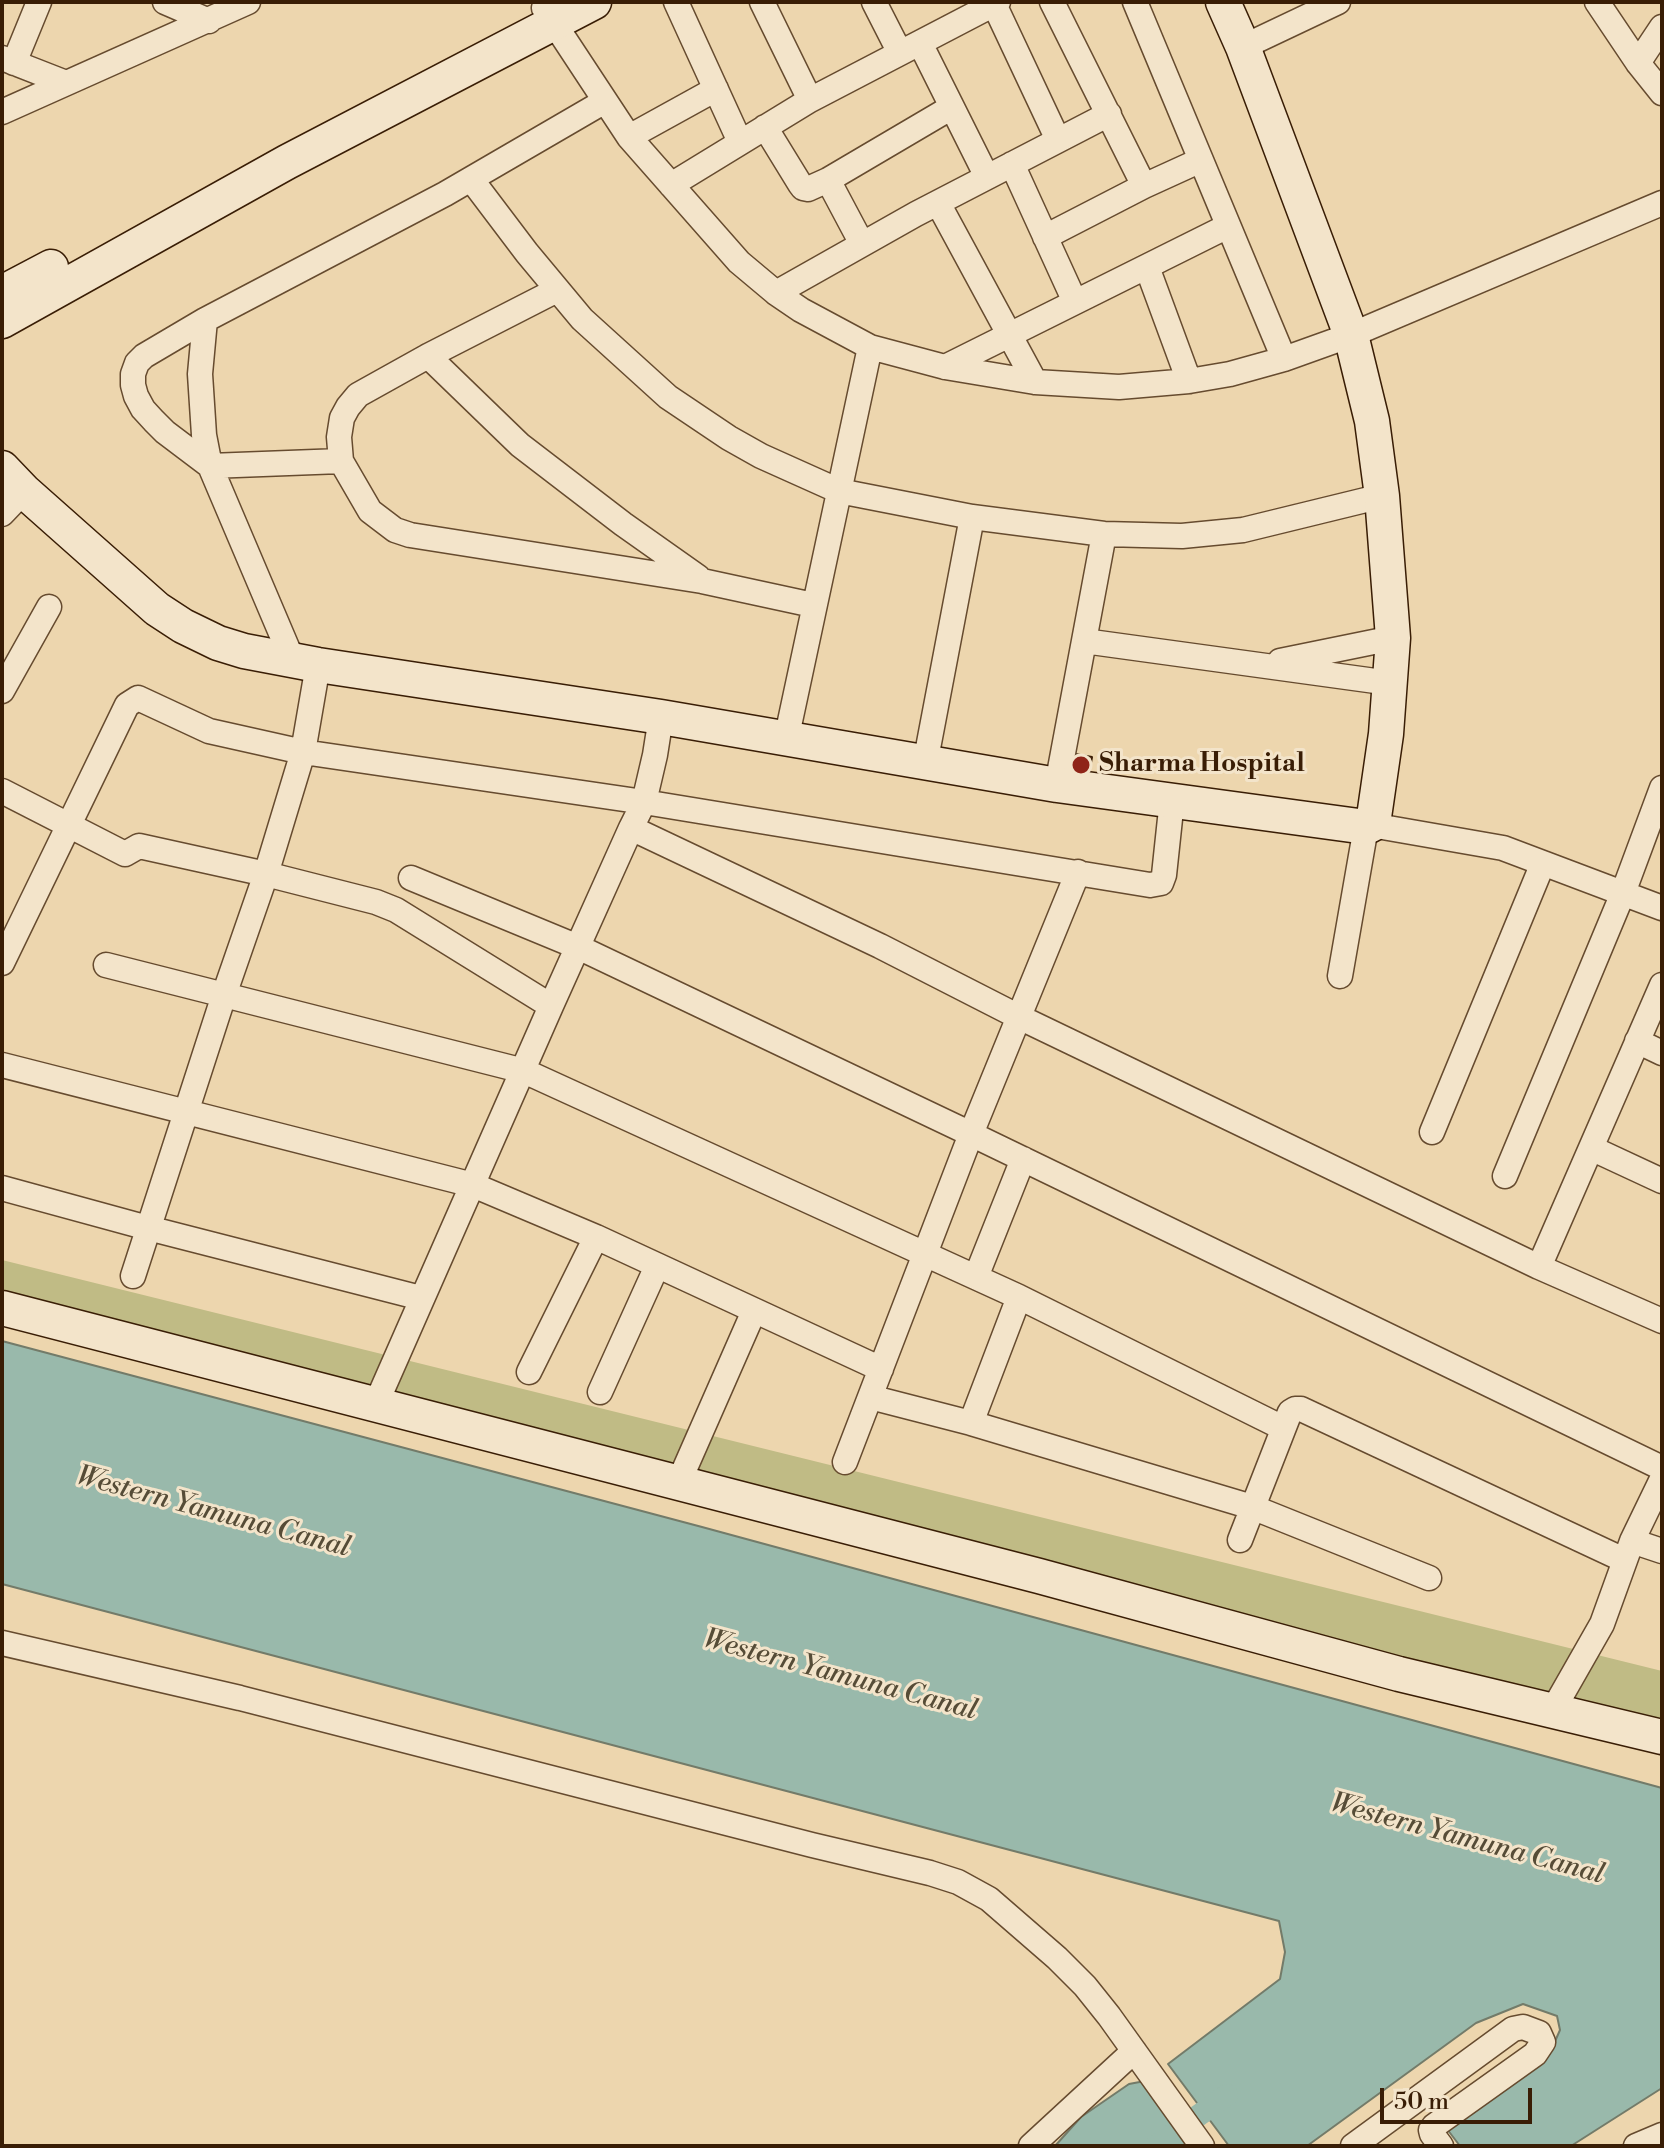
<!DOCTYPE html>
<html>
<head>
<meta charset="utf-8">
<style>
	body { margin:0 }
	#map { position:relative; width:1664px; height:2148px; overflow:hidden; background:#edd6ae; font-family:"Libre Bodoni",serif }
	canvas { display:block }
	.frame { position:absolute; inset:0; border:4px solid #391d05; pointer-events:none }
	.scale { position:absolute; left:1380px; top:2088px; width:152px; height:36px; box-sizing:border-box; border:4px solid #391d05; border-top:0; padding-left:10px; font-size:24px; line-height:28px; white-space:nowrap; color:#391d05; -webkit-text-stroke:6px #f3e4ca; paint-order:stroke }
</style>
</head>
<body>
<div id="map">
<canvas width="1664" height="2148"></canvas>
<div class="frame"></div>
<div class="scale">50 m</div>
</div>
<script>
const ctx = document.querySelector('canvas').getContext('2d');
ctx.lineJoin = 'round';
function paint(path, color) { ctx.fillStyle = color; ctx.fill(path, 'evenodd'); }
const poly = rows => new Path2D(rows.map(r => 'M' + r).join(''));
function trace(path, color, width, dash) { ctx.strokeStyle = color; ctx.lineWidth = width; ctx.lineCap = dash ? 'butt' : 'round'; ctx.setLineDash(dash || []); ctx.stroke(path); }
function write(font, color, halo, rows, align = 'center') {
  ctx.font = font + ' "Libre Bodoni",serif'; ctx.lineWidth = 6; ctx.setLineDash([]); ctx.textBaseline = 'middle'; ctx.strokeStyle = halo; ctx.fillStyle = color; for (const [text, x, y, turn = 0] of rows) {
    ctx.save(); ctx.translate(x, y); ctx.rotate((+turn || 0) * Math.PI / 180); ctx.textAlign = isNaN(turn) ? turn : align; if (halo) ctx.strokeText(text, 0, 0); ctx.fillText(text, 0, 0); ctx.restore();
  }
}
paint(poly([
	[2,1260,1662,1671,1662,1727,2,1295]
]), '#c0bb85');
const water = poly([
	[2,1341,702,1527,1662,1788,1662,2088,1571,2146,1460,2146,1447,2129,1549,2055,1560,2030,1557,2016,1523,2004,1476,2023,1307,2146,1229,2146,1168,2064,1280,1979,1285,1952,1279,1921,2,1584,2,1341],
	[1145,2081,1193,2146,1055,2146,1081,2117,1129,2084,1145,2081]
]);
paint(water, '#99b9ab');
trace(water, '#737b69', 2);
trace(poly([
	[1156,2146,1227,2095]
]), '#99b9ab', 22);
const building = poly([
	[1075,754,1092,757,1087,786,1070,783,1075,754]
]);
paint(building, '#e7ab94');
trace(building, '#391d05', 2);
const street = poly([
	[165,2,209,21],
	[676,2,740,142],
	[762,2,810,100],
	[874,2,900,53],
	[1052,2,1144,186],
	[1135,2,1284,359],
	[1597,2,1638,63,1662,93],
	[994,4,1058,140],
	[544,8,629,137,739,262,776,293,801,310,870,347,945,367,1035,382,1119,387,1189,381,1230,374,1284,359,1351,335,1662,203],
	[920,43,987,177],
	[1243,47,1338,2],
	[2,58,66,83],
	[14,63,39,2],
	[1638,63,1662,27],
	[2,112,248,2],
	[765,127,800,184,803,188,808,189,828,180,952,107],
	[629,137,716,89],
	[1012,164,1075,302],
	[471,179,527,253,582,319,668,397,729,438,761,456,839,491,972,517,1104,534,1182,536,1243,530,1382,496],
	[828,180,862,244],
	[671,185,810,100,998,2],
	[938,203,1035,382],
	[1045,237,1144,186,1201,160],
	[1147,267,1189,381],
	[557,290,428,356,358,395,348,407,342,418,339,437,341,461,370,511,395,530,410,535,702,581,813,605],
	[776,293,916,214,1109,114],
	[205,320,144,356,137,363,133,374,133,385,136,396,143,409,154,421,165,432,210,466,341,461],
	[428,356,520,445,623,524,698,577],
	[945,367,1228,226],
	[2,514,24,491],
	[1084,641,1390,683],
	[292,659,210,466,204,435,200,374,205,320,445,194,605,101],
	[1280,661,1393,638],
	[2,691,49,607],
	[786,740,870,347],
	[925,764,972,517],
	[1057,785,1104,534],
	[2,791,125,854,139,846,266,874,376,902,396,910,551,1006],
	[1371,825,1503,848,1662,908],
	[631,828,880,946,1019,1017,1539,1267,1662,1321],
	[411,878,578,947,971,1134,1662,1468],
	[2,963,127,705,138,698,209,731,303,752,644,802,1150,885,1161,883,1164,875,1172,800],
	[106,965,524,1071,1019,1297,1283,1428],
	[1340,976,1366,827],
	[1637,1041,1662,1053],
	[2,1065,473,1185,596,1237,881,1369],
	[1432,1132,1543,863],
	[1591,1148,1662,1181],
	[1505,1176,1623,893,1662,788],
	[2,1188,148,1228,421,1298],
	[1539,1267,1662,985],
	[133,1276,224,995,266,874,303,752,318,665],
	[976,1277,1023,1159],
	[529,1372,596,1237],
	[600,1392,657,1266],
	[870,1397,971,1423,1252,1507,1429,1578],
	[375,1406,551,1006,631,828,644,802,655,755,661,717],
	[971,1423,1019,1297],
	[845,1462,971,1134,1078,872],
	[678,1484,754,1311],
	[1240,1540,1290,1412,1295,1409,1301,1409,1624,1560],
	[1632,1541,1662,1551],
	[2,1643,240,1698,812,1845,930,1873,958,1882,989,1899,1057,1958,1085,1986,1109,2016,1202,2146],
	[1553,1710,1602,1624,1632,1541,1662,1479],
	[1031,2146,1134,2051],
	[1353,2146,1513,2029,1523,2027,1539,2033,1543,2042,1535,2054,1434,2126,1431,2130,1432,2134,1441,2146],
	[1636,2146,1662,2135]
]);
const secondary = poly([
	[2,293,51,267],
	[2,321,287,162,594,2],
	[2,468,24,491,157,609,183,626,218,643,244,651,318,665,661,717,1057,785,1366,827,1371,825,1374,817,1386,734,1393,638,1382,496,1372,421,1351,335,1243,47,1223,2],
	[2,1308,1039,1576,1399,1674,1662,1737]
]);
trace(street, '#664b2f', 27);
trace(secondary, '#391d05', 37);
trace(street, '#f3e4ca', 24);
trace(secondary, '#f3e4ca', 34);
for (const [x, y, r, color] of [
	[1081,765,10,"#8f2418"]
]) { const dot = new Path2D(); dot.arc(x, y, r, 0, 2 * Math.PI); ctx.fillStyle = color; ctx.fill(dot); trace(dot, '#f3e4ca', 3); }
write('bold 26px', '#391d05', '#f3e4ca', [
	["Sharma Hospital",1099,765]
], 'left');
write('italic 28px', '#564c37', '#f3e4ca', [
	["Western Yamuna Canal",213,1513,15],
	["Western Yamuna Canal",840,1676,15],
	["Western Yamuna Canal",1467,1840,15]
]);
</script>
</body>
</html>
